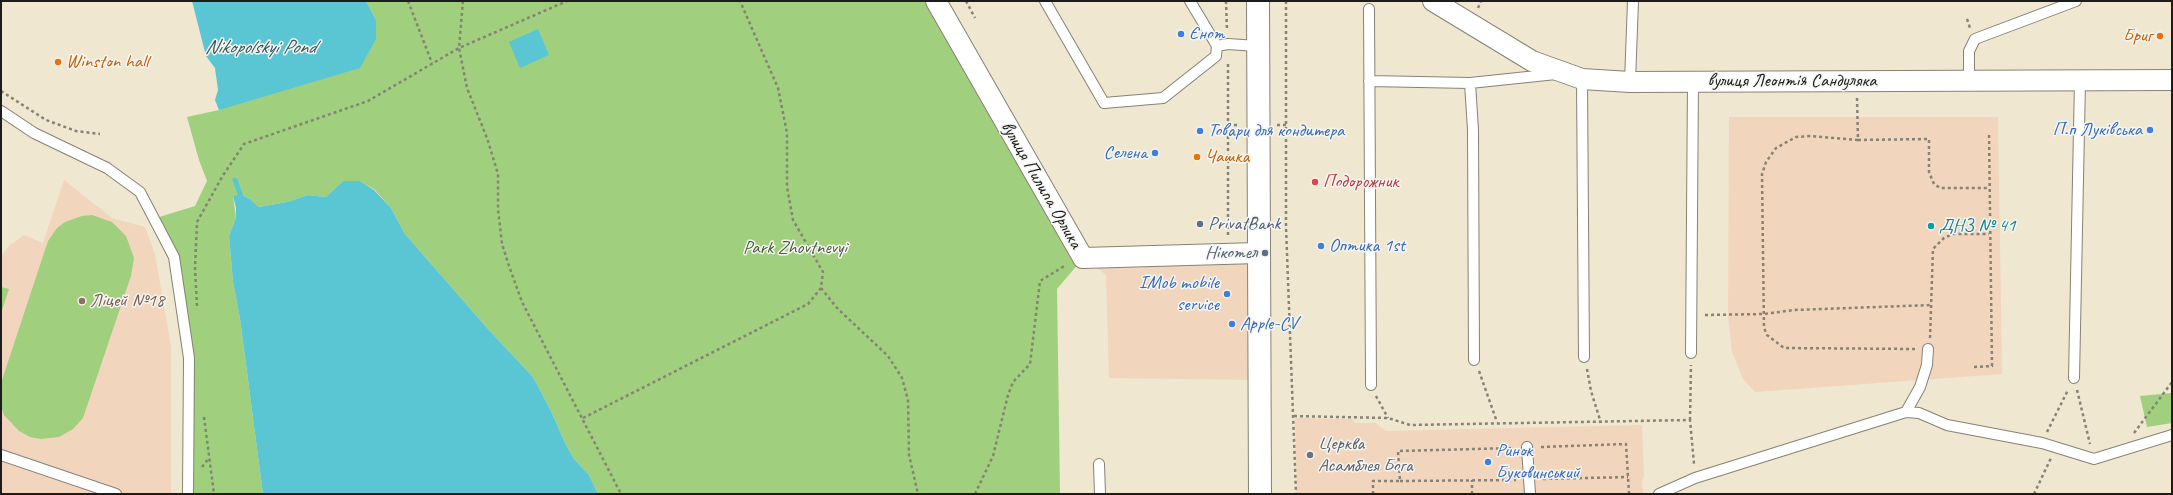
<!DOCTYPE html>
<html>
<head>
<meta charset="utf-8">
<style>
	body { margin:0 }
	#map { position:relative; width:2173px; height:495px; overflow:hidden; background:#efe7d0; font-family:Caveat,sans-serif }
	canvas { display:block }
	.frame { position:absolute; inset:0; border:2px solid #1c1c1c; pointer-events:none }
</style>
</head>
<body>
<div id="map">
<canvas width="2173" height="495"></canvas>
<div class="frame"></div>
</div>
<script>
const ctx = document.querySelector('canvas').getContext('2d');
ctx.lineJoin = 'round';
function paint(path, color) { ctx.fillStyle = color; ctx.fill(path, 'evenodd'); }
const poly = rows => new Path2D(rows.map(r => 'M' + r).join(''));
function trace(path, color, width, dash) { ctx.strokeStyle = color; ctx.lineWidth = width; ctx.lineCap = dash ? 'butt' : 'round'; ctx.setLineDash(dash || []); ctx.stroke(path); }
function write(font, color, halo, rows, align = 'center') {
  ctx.font = font + ' Caveat,sans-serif'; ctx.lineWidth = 3; ctx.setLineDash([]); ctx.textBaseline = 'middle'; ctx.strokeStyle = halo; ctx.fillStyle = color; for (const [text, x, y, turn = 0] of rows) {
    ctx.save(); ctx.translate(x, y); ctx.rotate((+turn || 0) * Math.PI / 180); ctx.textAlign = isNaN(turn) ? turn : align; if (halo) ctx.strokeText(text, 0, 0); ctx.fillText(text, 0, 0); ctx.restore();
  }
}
paint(poly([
	[1729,117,1998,117,2002,374,1755,392,1743,379,1732,352,1728,315],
	[64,180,112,218,145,227,155,254,171,347,171,494,1,494,1,256,10,245,24,235,43,243],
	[1260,252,1259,380,1109,378,1106,275,1084,257],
	[1295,418,1353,419,1354,423,1375,423,1386,431,1642,425,1644,476,1642,481,1643,494,1297,494]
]), '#f1d5bd');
paint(poly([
	[366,1,937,1,1084,257,1057,289,1060,494,598,494,589,475,574,459,566,445,551,411,533,377,488,329,405,234,391,208,375,190,360,181,343,181,326,197,308,195,287,202,259,207,250,199,240,194,233,196,236,218,229,236,233,282,240,319,263,494,189,494,190,358,176,256,156,218,195,206,207,181,199,160,187,117,219,110,376,20],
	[92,215,112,222,126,236,134,258,131,276,83,418,73,429,59,437,41,439,30,437,19,431,4,415,1,406,1,383,48,241,57,228,65,222,82,216],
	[1,287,9,289,1,313],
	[2172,393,2172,423,2147,427,2140,396]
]), '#a0cf7d');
paint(poly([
	[192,1,366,1,376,20,376,39,360,68,219,110,215,100,218,90,215,68,206,56],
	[538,29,549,55,520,68,509,42],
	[343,181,360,181,374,190,391,208,405,234,488,329,533,377,551,411,566,445,574,459,589,475,598,494,263,494,240,319,233,282,229,236,236,218,236,208,233,196,240,194,250,199,259,207,287,202,308,195,326,197]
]), '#5ac6d3');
trace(poly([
	[235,180,242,199]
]), '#5ac6d3', 5);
const service = poly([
	[1045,1,1104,103,1163,98,1216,56,1217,46,1228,44,1257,46],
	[1190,1,1217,46],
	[1369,9,1371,385],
	[1582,79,1584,357],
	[1369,81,1470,83,1556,74],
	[1969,81,1969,51,1975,39,2076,1],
	[1630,82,1633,1],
	[1470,83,1473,130,1474,360],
	[1,111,34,133,107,168,140,192,174,257,189,358,188,494],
	[1691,353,1693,81],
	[2074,378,2080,80],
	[1906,412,1920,387,1927,365,1928,349],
	[1527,447,1530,494],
	[1,455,116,494],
	[1099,464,1100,494],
	[1659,494,1695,478,1906,412,1919,413,1947,425,2042,443,2094,459,2172,435]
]);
const minor = poly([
	[936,1,1083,258,1258,253],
	[1433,1,1532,61,1582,79,1630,82,2172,80]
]);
const tertiary = poly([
	[1258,1,1260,494]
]);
trace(service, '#868276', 12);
trace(minor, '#868276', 22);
trace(tertiary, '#868276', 24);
trace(poly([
	[408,1,432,63],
	[463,1,459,48,467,88,487,138,498,174,498,209,502,244,509,266,522,302,621,494],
	[966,1,975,18],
	[1226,1,1227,31],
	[1286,1,1286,227,1296,494],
	[1478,8,1481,1],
	[1967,19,1970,28],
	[1,91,46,120,76,131,100,134],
	[1857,98,1858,140,1811,136,1796,137,1776,148,1766,162,1762,174,1764,328,1767,335,1784,348,1915,349],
	[1228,125,1240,125],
	[1277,125,1287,125],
	[1858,140,1929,139,1929,172,1934,184,1940,188,1989,188],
	[1228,235,1228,62],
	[821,288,837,308,888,356,902,378,908,400,909,455,918,494],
	[197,306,195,268,197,222,222,177,244,144,368,101,459,48,567,1],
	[1705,315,1764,314,1794,310,1932,305],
	[1930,338,1933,249,1944,238,1953,234,1989,234],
	[1974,367,1992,366,1989,132],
	[1587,369,1591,391,1601,423],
	[1479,371,1497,422],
	[2077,390,2090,444],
	[1376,396,1388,418],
	[1294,416,1388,418,1410,425,1690,420,1694,464],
	[204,417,214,494],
	[583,418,808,304,821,288,823,272,793,220,787,187,787,133,778,88,740,1],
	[1690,420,1691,365],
	[2047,432,2068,390],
	[2134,433,2172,382],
	[1541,447,1626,444,1629,494],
	[202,467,209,458],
	[1543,479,1628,477],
	[1400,481,1516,480],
	[975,494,993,456,1008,395,1013,382,1030,364,1040,281,1066,265],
	[1373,494,1373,481,1400,481,1398,451,1514,448],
	[1472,494,1472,480],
	[2034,494,2051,458]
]), '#868276', 2.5, [3, 3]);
trace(service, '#fff', 10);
trace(minor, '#fff', 20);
trace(tertiary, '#fff', 22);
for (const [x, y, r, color] of [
	[1181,34,4,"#3f7fe0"],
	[2160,36,4,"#e8710a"],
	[58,62,4,"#e8710a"],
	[2150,130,4,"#3f7fe0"],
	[1200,131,4,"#3f7fe0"],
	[1155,153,4,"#3f7fe0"],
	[1197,157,4,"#e8710a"],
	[1315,182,4,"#e0444e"],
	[1200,224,4,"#5c6f8a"],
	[1931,226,4,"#0f9aa8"],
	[1321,246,4,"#3f7fe0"],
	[1265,253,4,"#5c6f8a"],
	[1227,294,4,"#3f7fe0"],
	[82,301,4,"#8d6e63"],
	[1232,324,4,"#3f7fe0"],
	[1310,455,4,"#6b7280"],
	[1488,462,4,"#3f7fe0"]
]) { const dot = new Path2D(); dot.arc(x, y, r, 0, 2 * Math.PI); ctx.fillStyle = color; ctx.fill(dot); trace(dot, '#f6f6f2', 1.5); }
write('19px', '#366cbe', '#f6f6f2', [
	["Єнот",1189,34],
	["П.п Луківська",2142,130,"right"],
	["Товари для кондитера",1208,131],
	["Селена",1147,153,"right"],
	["Оптика 1st",1329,246],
	["IMob mobile",1219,283,"right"],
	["service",1219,305,"right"],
	["Apple-CV",1240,324],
	["Ринок",1496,451],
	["Буковинський",1496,473]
], 'left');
write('19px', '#c56008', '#f6f6f2', [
	["Бриг",2152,36,"right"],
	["Winston hall",66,62],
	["Чашка",1205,157]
], 'left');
write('19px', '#1c1c1c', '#f6f6f2', [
	["вулиця Леонтія Сандуляка",1792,81],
	["вулиця Пилипа Орлика",1041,185,60]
]);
write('19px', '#be3a42', '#f6f6f2', [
	["Подорожник",1323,182]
], 'left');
write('19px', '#4e5e75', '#f6f6f2', [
	["PrivatBank",1208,224],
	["Нікотел",1257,253,"right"]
], 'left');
write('19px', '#0d838f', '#f6f6f2', [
	["ДНЗ № 41",1939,226]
], 'left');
write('19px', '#4a5b3e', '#f6f6f2', [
	["Park Zhovtnevyi",795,248]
]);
write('19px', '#785e54', '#f6f6f2', [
	["Ліцей №18",90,301]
], 'left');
write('19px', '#5b616d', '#f6f6f2', [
	["Церква",1318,444],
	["Асамблея Бога",1318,466]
], 'left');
write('italic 20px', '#32585c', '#f6f6f2', [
	["Nikopolskyi Pond",260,48]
]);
</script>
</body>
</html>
